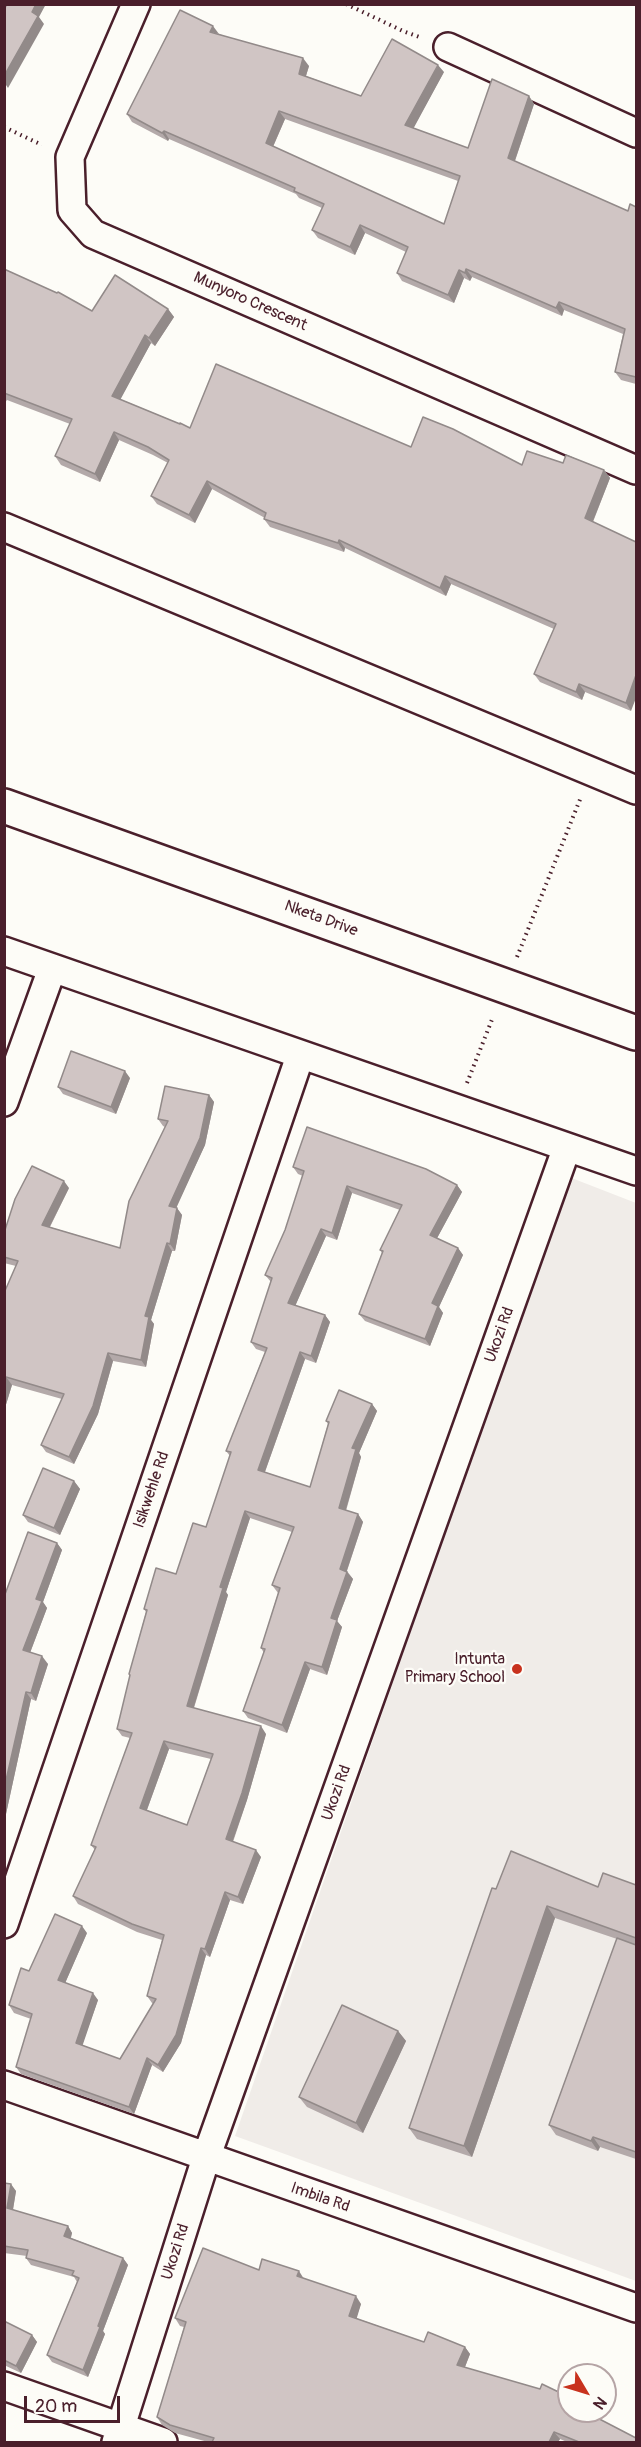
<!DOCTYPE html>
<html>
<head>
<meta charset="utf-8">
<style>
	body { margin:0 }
	#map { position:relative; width:641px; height:2447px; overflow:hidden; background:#fdfcf7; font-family:Pangolin,sans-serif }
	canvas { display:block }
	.frame { position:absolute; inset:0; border:6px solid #4a1f2b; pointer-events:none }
	.north { position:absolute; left:557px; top:2363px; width:60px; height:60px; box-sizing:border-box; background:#fdfcf7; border:2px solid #b5a4a5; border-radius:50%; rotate:128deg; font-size:16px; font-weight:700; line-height:24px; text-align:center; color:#4a1f2b }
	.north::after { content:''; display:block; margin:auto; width:21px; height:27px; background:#c8321e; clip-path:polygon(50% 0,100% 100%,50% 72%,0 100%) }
	.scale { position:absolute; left:24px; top:2396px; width:96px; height:27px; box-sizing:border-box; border:3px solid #4a1f2b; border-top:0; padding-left:8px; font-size:18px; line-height:21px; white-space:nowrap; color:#4a1f2b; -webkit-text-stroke:4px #fdfcf7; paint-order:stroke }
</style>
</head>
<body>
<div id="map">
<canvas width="641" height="2447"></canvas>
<div class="frame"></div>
<div class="north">N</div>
<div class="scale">20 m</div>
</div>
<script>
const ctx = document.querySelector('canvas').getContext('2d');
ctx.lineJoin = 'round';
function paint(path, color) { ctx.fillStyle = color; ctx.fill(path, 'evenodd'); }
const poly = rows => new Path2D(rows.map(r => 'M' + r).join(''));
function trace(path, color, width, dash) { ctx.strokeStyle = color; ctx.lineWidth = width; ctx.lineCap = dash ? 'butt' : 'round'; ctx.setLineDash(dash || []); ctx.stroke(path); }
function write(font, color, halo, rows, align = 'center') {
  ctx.font = font + ' Pangolin,sans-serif'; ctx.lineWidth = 4.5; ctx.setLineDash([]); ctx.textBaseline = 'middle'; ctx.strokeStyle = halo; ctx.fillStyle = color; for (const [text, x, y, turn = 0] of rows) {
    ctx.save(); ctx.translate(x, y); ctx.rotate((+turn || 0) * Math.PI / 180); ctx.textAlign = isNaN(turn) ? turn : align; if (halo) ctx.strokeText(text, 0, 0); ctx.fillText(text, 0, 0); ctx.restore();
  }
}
paint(poly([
	[569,1177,636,1203,636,2281,235,2136]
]), '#f0ece8');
const minor = poly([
	[136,4,70,157,72,210,93,234,636,470],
	[448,47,636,133],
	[4,527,636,790],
	[4,951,636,1171],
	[4,1102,52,969],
	[4,1924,300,1056],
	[4,2085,636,2308],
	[4,2386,163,2442],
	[116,2442,206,2158,567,1147]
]);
const tertiary = poly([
	[4,806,636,1033]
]);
trace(minor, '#4a1f2b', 32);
trace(tertiary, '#4a1f2b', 38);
trace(poly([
	[346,4,403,31,422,38],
	[4,127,42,145],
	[517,957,581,797],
	[467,1083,493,1017]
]), '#4a1f2b', 4, [1.5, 4.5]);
trace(minor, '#fdfcf7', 27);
trace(tertiary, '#fdfcf7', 33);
paint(poly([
	[219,34,309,66,306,76,361,96,444,72,413,128,468,148,529,96,534,104,515,161,628,211,636,207,636,384,621,380,615,372,623,334,564,310,562,316,472,277,470,281,464,278,454,303,402,281,397,273,406,252,365,233,355,255,318,238,312,230,322,208,299,198,296,194,169,139,168,141,132,122,127,114],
	[285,119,458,181,444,224,273,147],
	[4,269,92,311,168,309,174,317,155,346,151,343,120,399,190,428,411,447,522,465,563,463,604,470,610,478,593,522,631,711,585,692,582,700,540,682,534,674,554,629,451,584,446,596,345,548,344,552,270,527,264,519,265,518,212,489,195,523,157,504,151,496,168,463,153,455,119,440,100,482,61,465,55,456,70,424,7,400,4,404],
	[130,1078,116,1114,63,1094,58,1087],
	[209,1095,214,1102,205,1145,176,1207,182,1215,175,1251,172,1251,151,1320,154,1324,146,1367,113,1361,98,1414,74,1464,46,1452,41,1445,62,1399,12,1385,4,1411,4,1293,16,1266,4,1263,4,1233,69,1188,50,1227,120,1248,165,1127,163,1126,158,1119],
	[293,1167,457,1185,462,1192,437,1238,458,1248,463,1255,439,1307,443,1313,430,1346,365,1321,359,1314,382,1253,380,1250,400,1210,352,1193,337,1240,326,1236,295,1306,325,1315,330,1322,316,1363,305,1359,265,1472,310,1487,328,1424,326,1421,372,1404,377,1411,359,1453,361,1457,346,1511,358,1514,363,1522,347,1571,353,1579,337,1621,342,1627,327,1675,310,1669,287,1733,248,1718,243,1711,264,1653,261,1648,278,1593,272,1585,292,1532,250,1518,226,1592,228,1595,194,1708,266,1734,247,1800,233,1842,261,1857,243,1904,230,1900,210,1957,206,1955,181,2043,163,2072,152,2065,134,2114,21,2074,16,2067,31,2019,14,2013,9,2005,29,1971,87,1933,65,1983,98,2000,82,2045,120,2059,153,2004,152,2003,147,1996,162,1940,137,1932,78,1904,73,1896,95,1850,91,1845,130,1738,122,1736,117,1729,130,1676,129,1674,146,1612,144,1609,176,1574,206,1527,230,1456,226,1451,265,1352,256,1349,251,1342,271,1282,265,1275,285,1230,303,1176,298,1174],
	[169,1749,211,1759,187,1825,147,1810],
	[74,1481,80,1489,60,1535,28,1522,23,1515],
	[57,1543,62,1550,43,1602,47,1608,30,1653,48,1664,36,1701,31,1699,6,1814,4,1813,4,1597],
	[636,1885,636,2159,600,2147,598,2151,556,2135,549,2125,617,1939,555,1918,472,2157,417,2139,409,2128,496,1889,598,1887],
	[398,2031,406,2041,363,2133,307,2107,299,2097],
	[4,2183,16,2191,13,2210,68,2226,72,2233,71,2238,123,2258,128,2265,103,2331,105,2334,88,2377,52,2362,47,2355,77,2282,74,2277,31,2265,26,2258,27,2256,4,2253],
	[259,2270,304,2279,361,2304,356,2318,424,2342,465,2347,470,2354,465,2367,569,2411,636,2442,567,2442,560,2439,558,2442,208,2442,175,2433,162,2425,157,2417,184,2327,180,2326,175,2318],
	[4,2321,32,2335,37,2342,21,2373,4,2365]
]), '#b3a9a9');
paint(poly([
	[36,4,46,4,39,17,44,24,8,88,4,82,4,76,32,12],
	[213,26,219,34,210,32],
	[303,58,309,66,304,82,299,74],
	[438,65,444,72,411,133,405,125],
	[529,96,534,104,513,166,508,158],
	[279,111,285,119,271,151,266,143],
	[164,131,169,139,168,141,162,133],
	[360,225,365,233,355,255,350,247],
	[466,269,472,277,470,281,465,273],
	[459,270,464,278,454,303,448,295],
	[559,302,564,310,562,316,556,308],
	[168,309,174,317,155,346,149,338],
	[145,335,151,343,118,404,112,396],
	[114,432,119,440,100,482,95,474],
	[604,470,610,478,591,526,585,518],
	[207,481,212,489,195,523,189,515],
	[339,540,345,548,344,552,338,543],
	[445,576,451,584,446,596,440,588],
	[636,675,636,698,631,711,626,703],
	[579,684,585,692,582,700,576,692],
	[125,1071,130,1078,116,1114,111,1107],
	[209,1095,214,1102,205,1145,174,1213,169,1206],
	[64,1181,69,1188,47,1232,42,1225],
	[457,1185,462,1192,435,1242,430,1235],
	[347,1186,352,1193,337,1240,332,1233],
	[177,1208,182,1215,175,1251,170,1244],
	[321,1229,326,1236,293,1311,288,1303],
	[167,1243,172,1251,151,1320,154,1324,146,1367,141,1360,145,1316],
	[458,1248,463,1255,439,1307,443,1313,430,1346,425,1339,432,1303],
	[325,1315,330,1322,316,1363,311,1356],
	[300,1352,305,1359,263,1477,258,1470],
	[108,1353,113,1361,98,1414,74,1464,69,1457],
	[6,1377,12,1385,4,1411,4,1385],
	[372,1404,377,1411,359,1453,361,1457,344,1516,339,1508,352,1448],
	[74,1481,80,1489,60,1535,54,1528],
	[245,1511,250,1518,226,1592,228,1595,192,1713,187,1706,220,1587],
	[358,1514,363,1522,345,1576,340,1569],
	[57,1543,62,1550,43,1602,47,1608,28,1658,23,1650,36,1599],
	[347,1572,353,1579,337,1621,342,1627,327,1675,322,1667,331,1618],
	[42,1656,48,1664,36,1701,31,1693],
	[305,1662,310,1669,287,1733,282,1725],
	[26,1692,31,1699,6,1814,4,1812,4,1789],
	[261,1726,266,1734,247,1800,231,1846,226,1839],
	[164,1741,169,1749,145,1815,140,1808],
	[256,1850,261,1857,243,1904,238,1897],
	[225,1892,230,1900,210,1957,205,1949],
	[547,1906,555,1918,472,2157,464,2146],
	[82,1926,87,1933,63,1988,58,1980],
	[201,1948,206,1955,181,2043,163,2072,158,2065],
	[93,1993,98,2000,81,2050,76,2043],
	[398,2031,406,2041,363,2133,356,2123],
	[147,2058,152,2065,134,2114,129,2107],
	[593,2137,600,2147,598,2151,591,2141],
	[11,2184,16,2191,12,2215,7,2208],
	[68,2226,72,2233,69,2243,64,2236],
	[123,2258,128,2265,103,2331,105,2334,88,2377,83,2370,98,2326],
	[299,2271,304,2279,297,2276],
	[356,2296,361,2304,355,2324,349,2316],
	[32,2335,37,2342,21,2373,16,2366],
	[465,2347,470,2354,463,2372,457,2365],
	[554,2432,560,2439,558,2442,549,2442]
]), '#928a89');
const building = poly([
	[7,4,36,4,32,12,38,16,4,76,4,10,7,4],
	[180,10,213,26,210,32,303,58,299,74,361,96,392,39,438,65,405,125,468,148,492,79,529,96,508,158,628,211,630,204,636,207,636,377,615,372,625,329,559,302,556,308,466,269,465,273,459,270,448,295,397,273,408,247,360,225,350,247,312,230,324,204,294,191,295,188,164,131,162,133,127,114,180,10],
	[279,111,460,176,444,224,266,143,279,111],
	[4,269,57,293,58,292,92,311,115,275,168,309,149,338,145,335,112,396,180,424,180,423,190,428,216,364,411,447,423,417,453,429,522,465,527,451,563,463,566,455,604,470,585,518,636,542,636,675,626,703,579,684,576,692,534,674,556,624,445,576,440,588,339,540,338,543,264,519,266,513,207,481,189,515,151,496,169,460,148,447,114,432,95,474,55,456,72,419,4,393,4,269],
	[71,1051,125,1071,111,1107,58,1087,71,1051],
	[165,1086,209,1095,200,1138,169,1206,177,1208,170,1244,167,1243,145,1316,149,1317,141,1360,108,1353,93,1406,69,1457,41,1445,64,1394,6,1377,4,1385,4,1293,18,1261,4,1257,4,1233,15,1199,32,1166,64,1181,42,1225,120,1248,129,1201,168,1121,158,1119,165,1086],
	[307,1127,426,1169,457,1185,430,1235,458,1248,432,1303,438,1306,425,1339,359,1314,383,1251,380,1250,402,1205,347,1186,332,1233,321,1229,288,1303,325,1315,311,1356,300,1352,258,1470,310,1487,329,1422,326,1421,339,1390,372,1404,352,1448,356,1449,339,1508,358,1514,340,1569,347,1572,331,1618,337,1620,322,1667,305,1662,282,1725,243,1711,265,1649,261,1648,280,1588,272,1585,294,1527,245,1511,220,1587,223,1588,187,1706,261,1726,242,1793,226,1839,256,1850,238,1897,225,1892,205,1949,201,1948,176,2035,158,2065,147,2058,129,2107,16,2067,32,2014,9,2005,21,1968,29,1971,55,1914,82,1926,58,1980,93,1993,76,2043,120,2059,156,1999,147,1996,164,1935,132,1924,73,1896,96,1847,91,1845,132,1733,117,1729,130,1675,129,1674,147,1610,144,1609,156,1568,176,1574,193,1523,206,1527,231,1452,226,1451,267,1348,251,1342,272,1278,265,1275,285,1230,304,1171,293,1167,307,1127],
	[164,1741,213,1754,187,1825,140,1808,164,1741],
	[43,1468,74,1481,54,1528,23,1515,43,1468],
	[28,1532,57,1543,36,1599,42,1601,23,1650,42,1656,31,1693,26,1692,4,1789,4,1597,28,1532],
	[511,1851,598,1887,603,1873,636,1885,636,1938,547,1906,464,2146,409,2128,492,1888,496,1889,511,1851],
	[617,1938,636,1945,636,2152,593,2137,591,2141,549,2125,617,1938],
	[342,2005,398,2031,356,2123,299,2097,342,2005],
	[4,2183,11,2184,7,2208,68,2226,64,2236,123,2258,98,2326,100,2327,83,2370,47,2355,79,2278,72,2275,74,2271,26,2258,28,2250,4,2246,4,2183],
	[203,2248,259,2270,262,2259,299,2271,297,2276,356,2296,349,2316,424,2342,428,2332,465,2347,457,2365,540,2389,542,2384,569,2397,569,2411,584,2411,636,2438,636,2442,579,2442,554,2432,549,2442,212,2442,214,2438,170,2425,157,2417,186,2322,175,2318,203,2248],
	[4,2321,32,2335,16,2366,4,2360,4,2321]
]);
paint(building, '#d0c5c4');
trace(building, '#928a89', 1.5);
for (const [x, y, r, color] of [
	[517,1669,6,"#c8321e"]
]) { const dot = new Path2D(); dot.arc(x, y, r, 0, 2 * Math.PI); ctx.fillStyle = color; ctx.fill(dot); trace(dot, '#fdfcf7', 2); }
write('16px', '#4a1f2b', '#fdfcf7', [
	["Munyoro Crescent",250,302,24],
	["Nketa Drive",321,919,20],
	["Ukozi Rd",500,1335,-70],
	["Isikwehle Rd",152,1490,-71],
	["Ukozi Rd",337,1793,-70],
	["Imbila Rd",320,2198,19],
	["Ukozi Rd",176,2252,-72]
]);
write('16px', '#4a1f2b', '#fdfcf7', [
	["Intunta",505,1660],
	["Primary School",505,1678]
], 'right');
</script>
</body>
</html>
